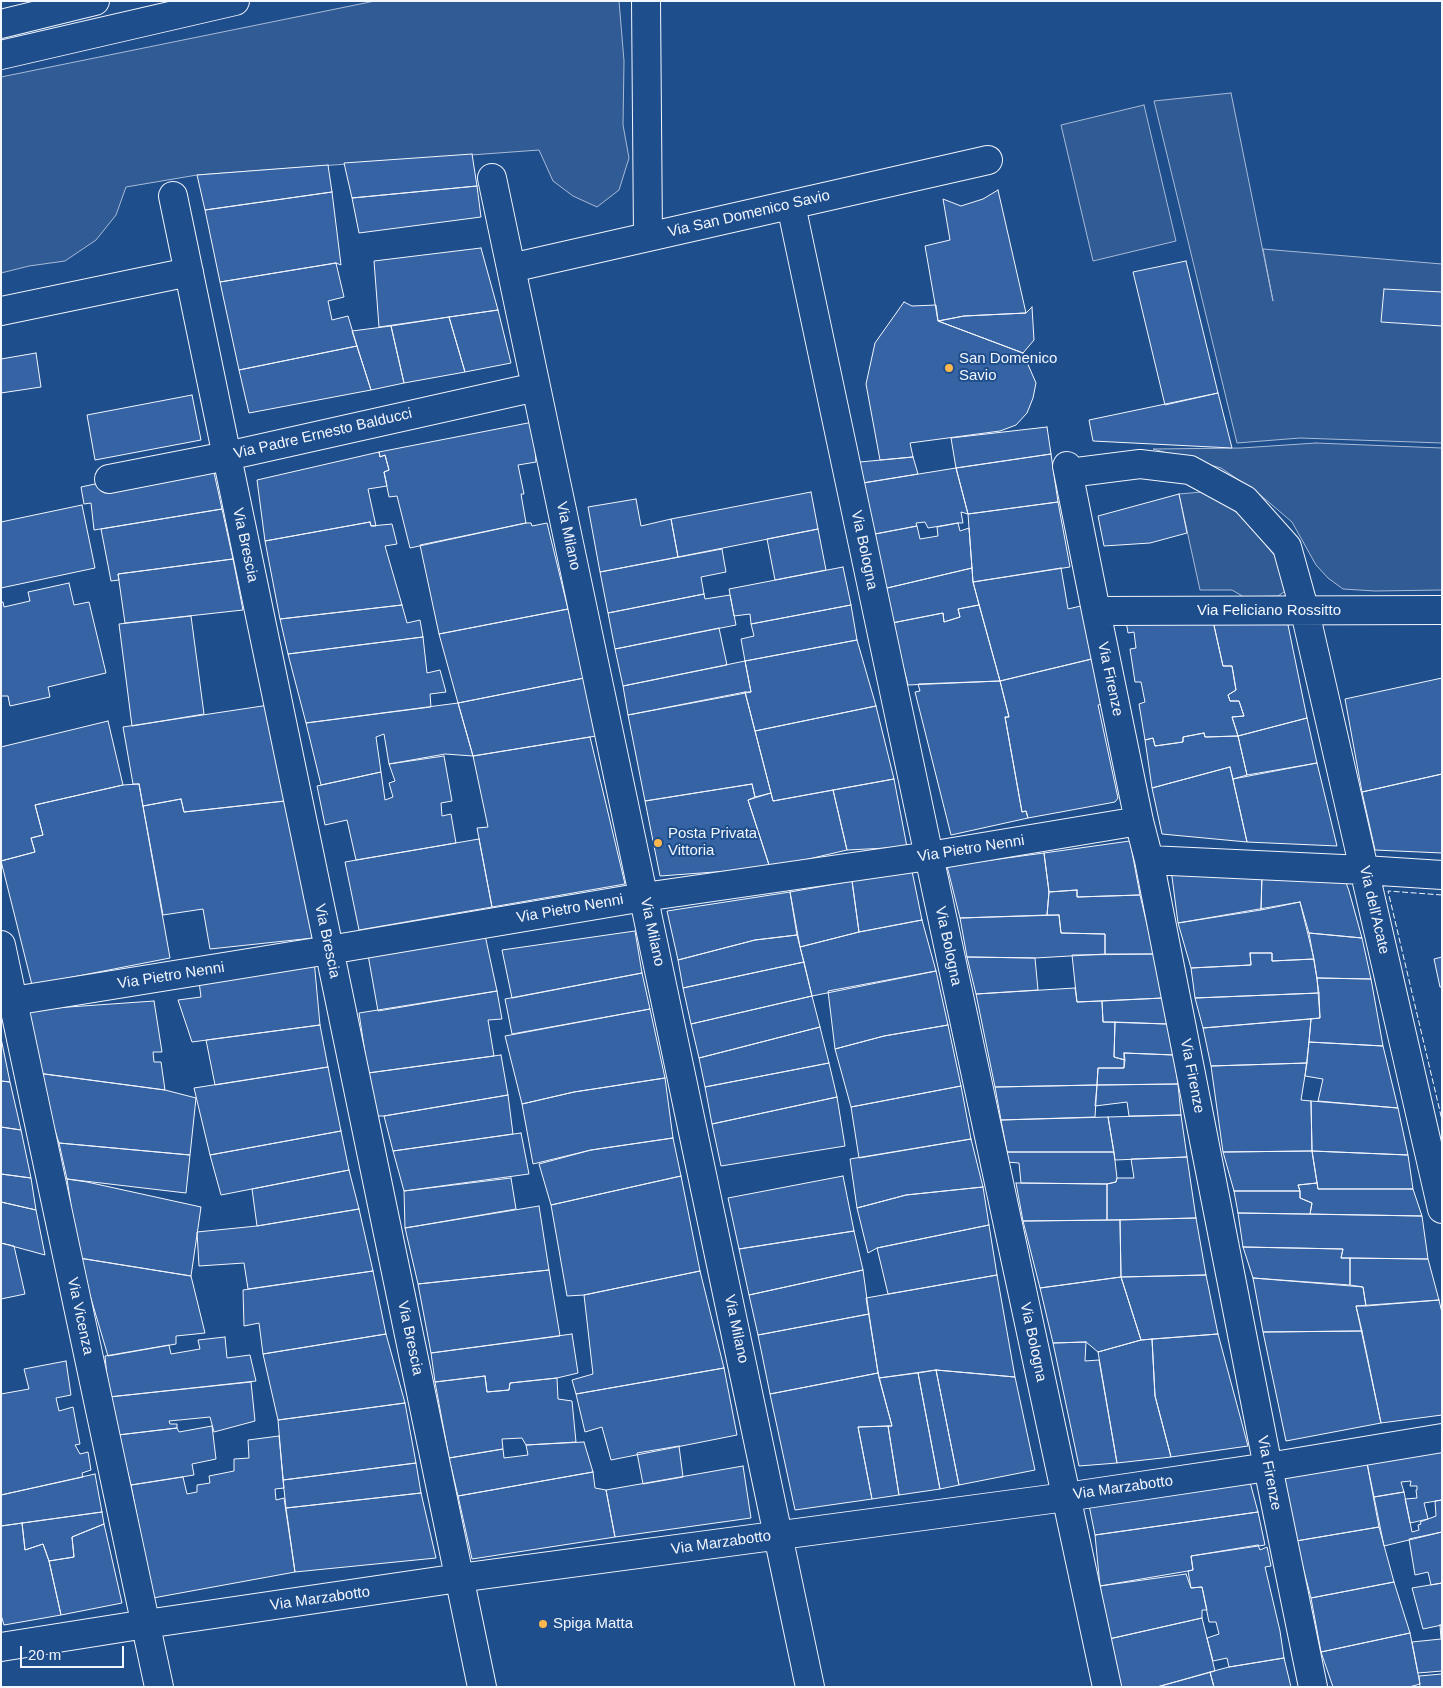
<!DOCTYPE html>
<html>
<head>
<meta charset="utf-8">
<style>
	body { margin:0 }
	#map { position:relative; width:1443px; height:1688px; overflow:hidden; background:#1f4e8c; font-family:Arial,sans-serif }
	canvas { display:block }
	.frame { position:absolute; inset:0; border:2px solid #f2f6ff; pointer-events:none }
	.scale { position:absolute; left:20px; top:1646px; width:104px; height:22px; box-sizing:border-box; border:2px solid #f2f6ff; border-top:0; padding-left:6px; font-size:15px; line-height:18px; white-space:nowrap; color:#f2f6ff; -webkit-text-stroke:4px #1f4e8c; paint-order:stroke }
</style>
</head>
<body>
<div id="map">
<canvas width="1443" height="1688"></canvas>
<div class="frame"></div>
<div class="scale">20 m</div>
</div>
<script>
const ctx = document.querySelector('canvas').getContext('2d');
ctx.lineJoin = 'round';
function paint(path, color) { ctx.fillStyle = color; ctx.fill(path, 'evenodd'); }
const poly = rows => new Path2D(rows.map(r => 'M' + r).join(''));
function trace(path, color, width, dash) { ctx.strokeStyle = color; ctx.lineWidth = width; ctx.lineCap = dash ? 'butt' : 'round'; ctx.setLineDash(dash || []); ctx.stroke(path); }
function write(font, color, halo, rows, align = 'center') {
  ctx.font = font + ' Arial,sans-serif'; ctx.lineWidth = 4; ctx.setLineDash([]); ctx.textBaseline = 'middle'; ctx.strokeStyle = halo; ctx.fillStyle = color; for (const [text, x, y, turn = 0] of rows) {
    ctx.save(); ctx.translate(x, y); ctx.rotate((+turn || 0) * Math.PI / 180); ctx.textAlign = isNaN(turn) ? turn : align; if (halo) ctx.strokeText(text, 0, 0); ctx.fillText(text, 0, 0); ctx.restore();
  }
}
const green = poly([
	[375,1,619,1,624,61,623,125,629,158,619,190,597,207,573,196,553,181,539,150,197,175,126,187,116,215,96,240,65,261,29,266,1,273,1,77,375,1],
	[1231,93,1273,301,1263,249,1442,264,1442,443,1300,438,1237,443,1154,101,1231,93],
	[1144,105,1176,241,1093,261,1061,125,1144,105],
	[1316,443,1442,448,1442,590,1375,591,1343,589,1328,578,1316,565,1292,522,1258,493,1221,468,1153,449,1241,448,1316,443],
	[1202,492,1220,498,1247,522,1288,572,1287,590,1278,596,1244,597,1232,590,1200,590,1179,494,1202,492]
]);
paint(green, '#305b95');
trace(green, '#a8bbd7', 1);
const building = poly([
	[472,154,477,186,352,198,344,163,472,154],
	[328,165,332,192,205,210,197,175,328,165],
	[477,186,481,217,359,233,352,198,477,186],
	[998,190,1026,313,964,316,938,321,925,246,950,240,943,199,961,206,983,199,998,190],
	[332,192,341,265,336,263,220,282,205,210,332,192],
	[481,248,498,310,379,327,374,261,481,248],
	[1186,261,1218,393,1165,405,1133,272,1186,261],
	[336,263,344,297,328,301,332,320,348,316,357,346,239,370,220,282,336,263],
	[1384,289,1442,292,1442,326,1381,322,1384,289],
	[904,302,912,306,936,305,938,321,1023,353,1036,383,1033,398,1027,413,1016,425,1000,431,910,443,913,457,880,460,866,384,875,343,904,302],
	[1032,307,1034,340,1023,353,938,321,964,316,1026,313,1032,307],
	[498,310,511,363,465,372,449,317,498,310],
	[449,317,465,372,404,383,391,326,449,317],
	[391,326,404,383,371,390,352,331,391,326],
	[357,346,371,390,249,413,239,370,357,346],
	[36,353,41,387,1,393,1,359,36,353],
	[1218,393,1232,448,1093,441,1089,420,1218,393],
	[192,395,201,440,95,460,87,415,192,395],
	[533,422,536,462,518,465,524,494,521,494,526,523,410,548,397,496,389,497,384,472,389,470,385,455,380,457,379,452,533,422],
	[1047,427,1051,454,956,468,951,438,1047,427],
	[379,452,380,457,385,455,389,470,384,472,387,486,368,489,376,526,371,526,370,522,265,541,257,480,379,452],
	[1051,454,1058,502,968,514,956,468,1051,454],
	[913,457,918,474,863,483,860,462,913,457],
	[211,459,222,509,94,530,91,503,84,504,81,487,211,459],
	[956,468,968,514,961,512,963,523,958,523,928,528,925,522,916,523,917,526,875,534,863,483,956,468],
	[811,492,818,529,678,557,671,519,811,492],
	[1179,494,1187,533,1150,543,1104,546,1098,516,1179,494],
	[636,499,641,526,671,519,678,557,600,572,588,507,636,499],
	[1058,502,1070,567,973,582,968,514,1058,502],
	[82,505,95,568,1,588,1,522,82,505],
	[222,509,233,559,118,574,119,580,111,581,101,529,222,509],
	[370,522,371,526,392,524,397,544,385,546,402,605,280,619,265,541,370,522],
	[526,523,531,523,532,526,547,523,568,609,439,634,420,545,526,523],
	[958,523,960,531,969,528,972,568,883,589,875,534,917,526,920,539,938,536,937,527,958,523],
	[818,529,826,570,775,580,767,539,818,529],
	[722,549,726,572,701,577,704,594,608,613,600,572,722,549],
	[233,559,243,610,125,623,118,574,233,559],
	[843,567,851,605,751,624,750,614,734,616,729,589,843,567],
	[972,568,973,582,979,605,958,609,960,617,944,622,943,613,892,623,883,589,972,568],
	[1061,568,1068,609,1085,605,1096,658,1000,681,973,582,1061,568],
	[69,583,74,605,89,602,106,673,48,687,50,697,10,706,8,696,1,696,1,602,3,602,4,607,30,601,28,592,69,583],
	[704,594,705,599,730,595,736,625,615,649,608,613,704,594],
	[402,605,407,623,420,620,423,637,288,654,280,619,402,605],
	[851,605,857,640,745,661,741,639,754,636,751,624,851,605],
	[979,605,1000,681,908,685,892,623,943,613,944,622,960,617,958,609,979,605],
	[568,609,584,678,458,703,439,634,568,609],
	[191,616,204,714,132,726,119,624,191,616],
	[1287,620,1307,718,1238,736,1232,717,1244,716,1239,701,1230,701,1228,695,1236,690,1232,666,1223,666,1213,621,1287,620],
	[1126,621,1213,621,1223,666,1232,666,1236,690,1228,695,1230,701,1239,701,1244,716,1232,717,1238,736,1205,737,1204,733,1183,737,1183,742,1155,746,1153,738,1145,740,1139,704,1145,702,1141,682,1135,682,1130,649,1136,648,1134,632,1128,633,1126,621],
	[719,628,727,665,623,686,615,649,719,628],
	[423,637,427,673,440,670,446,692,430,694,431,707,306,723,288,654,423,637],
	[857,640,876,706,755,731,745,692,751,692,745,661,857,640],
	[1096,658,1103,704,1098,705,1118,798,1115,802,1028,818,1026,811,1022,812,1005,717,1009,717,1000,681,1096,658],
	[745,661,751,692,628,715,623,686,745,661],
	[584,678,596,736,473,756,458,703,584,678],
	[1442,678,1442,774,1362,792,1345,699,1442,678],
	[1000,681,1009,717,1005,717,1022,812,1026,811,1028,818,951,835,915,692,920,691,918,684,1000,681],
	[745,692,771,793,755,797,752,784,645,801,628,715,745,692],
	[458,703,473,756,445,754,389,764,384,734,376,737,381,772,321,785,306,723,458,703],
	[269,705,285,801,184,812,181,799,143,806,139,784,133,784,123,727,269,705],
	[876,706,894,779,773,801,755,731,876,706],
	[1307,718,1317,763,1247,775,1238,736,1307,718],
	[108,721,123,785,35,805,43,835,31,838,35,852,1,861,1,747,108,721],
	[1204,733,1205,737,1238,736,1247,775,1233,779,1230,767,1152,788,1145,740,1153,738,1155,746,1183,742,1183,737,1204,733],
	[590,737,625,884,492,907,477,828,488,827,473,756,590,737],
	[444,756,452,801,441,803,442,816,451,814,456,843,356,860,347,820,325,825,317,786,381,772,385,800,393,797,389,783,395,781,389,764,444,756],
	[1317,763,1337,846,1247,842,1233,779,1317,763],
	[1230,767,1247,842,1162,834,1152,788,1230,767],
	[1442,774,1442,853,1375,850,1362,792,1442,774],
	[894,779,907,847,847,850,833,790,894,779],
	[139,784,170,958,32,985,1,861,35,852,31,838,43,835,35,805,123,785,139,784],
	[752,784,755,797,748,800,770,868,660,876,645,801,752,784],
	[833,790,847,850,770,868,748,800,771,793,773,801,833,790],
	[181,799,184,812,285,801,313,938,210,949,203,909,163,915,143,806,181,799],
	[479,839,492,907,359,930,345,862,479,839],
	[1130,841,1140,895,1077,897,1077,890,1049,892,1044,853,1130,841],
	[1044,853,1049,892,1047,915,960,918,947,866,1044,853],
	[1171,869,1262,875,1261,910,1178,923,1171,869],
	[912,871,922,920,859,932,852,881,912,871],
	[1262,875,1344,877,1349,891,1362,938,1309,933,1300,902,1261,910,1262,875],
	[852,881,859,932,800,947,790,892,852,881],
	[1077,890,1077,897,1140,895,1154,954,1105,954,1105,934,1061,933,1059,915,1047,915,1049,892,1077,890],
	[790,892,797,935,755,940,678,960,667,911,790,892],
	[1300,902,1314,959,1272,961,1272,953,1250,953,1251,965,1191,968,1178,923,1300,902],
	[1059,915,1061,933,1105,934,1105,954,1035,958,967,957,960,918,1059,915],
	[922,920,936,971,812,996,800,947,859,932,922,920],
	[635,931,642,973,512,998,502,950,635,931],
	[1309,933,1362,938,1371,979,1317,978,1309,933],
	[485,935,497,991,378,1011,368,955,485,935],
	[797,935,804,962,683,988,678,960,755,940,797,935],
	[1250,953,1272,953,1272,961,1314,959,1319,993,1195,998,1191,968,1251,965,1250,953],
	[1154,954,1163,998,1077,1002,1072,955,1154,954],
	[967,957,1035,958,1038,990,976,994,967,957],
	[1442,957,1442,987,1440,987,1434,959,1442,957],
	[314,960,320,1025,192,1042,178,1000,201,997,198,974,314,960],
	[804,962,812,996,691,1024,683,988,804,962],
	[936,971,948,1025,884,1036,835,1049,828,991,936,971],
	[642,973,650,1009,512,1034,505,999,642,973],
	[1317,978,1371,979,1383,1046,1309,1042,1311,1019,1320,1018,1317,978],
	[1075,988,1077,1002,1102,1001,1103,1022,1115,1022,1114,1057,1125,1060,1124,1068,1098,1068,1097,1085,995,1087,976,994,1075,988],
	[497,991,502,1019,488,1020,494,1056,368,1073,359,1013,497,991],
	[1319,993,1320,1018,1203,1028,1195,998,1319,993],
	[812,996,820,1027,699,1058,691,1024,812,996],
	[1163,998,1167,1024,1103,1022,1102,1001,1163,998],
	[154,1001,162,1052,153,1052,154,1062,161,1062,165,1090,37,1073,26,1010,154,1001],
	[650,1009,665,1078,574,1092,522,1104,505,1036,650,1009],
	[1311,1019,1307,1063,1211,1066,1203,1028,1311,1019],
	[1115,1022,1167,1024,1174,1055,1124,1053,1125,1060,1114,1057,1115,1022],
	[320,1025,328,1067,215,1085,206,1040,320,1025],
	[948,1025,961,1086,851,1107,835,1049,884,1036,948,1025],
	[820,1027,829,1063,705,1087,699,1058,820,1027],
	[1,1038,10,1082,1,1081,1,1038],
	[1309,1042,1383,1046,1398,1108,1318,1101,1323,1079,1305,1076,1309,1042],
	[1124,1053,1174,1055,1178,1084,1097,1085,1098,1068,1124,1068,1124,1053],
	[501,1055,508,1095,384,1116,376,1116,368,1073,501,1055],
	[829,1063,837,1097,712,1124,705,1087,829,1063],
	[1307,1063,1301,1100,1311,1101,1312,1151,1223,1152,1211,1066,1307,1063],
	[328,1067,341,1131,210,1155,194,1088,328,1067],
	[37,1073,165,1090,196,1098,190,1155,59,1143,37,1073],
	[665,1078,673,1138,591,1150,533,1164,522,1104,574,1092,665,1078],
	[1,1081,10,1082,21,1130,1,1127,1,1081],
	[1178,1084,1181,1115,1129,1116,1127,1102,1095,1106,1097,1085,1178,1084],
	[1097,1085,1095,1117,1001,1120,995,1087,1097,1085],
	[961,1086,971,1139,859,1158,851,1107,961,1086],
	[508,1095,513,1134,393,1151,384,1116,508,1095],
	[837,1097,845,1146,721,1166,712,1124,837,1097],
	[1311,1101,1398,1108,1408,1155,1312,1151,1311,1101],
	[1181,1115,1187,1157,1115,1160,1108,1117,1181,1115],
	[1108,1117,1114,1152,1007,1152,1001,1120,1108,1117],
	[1,1127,21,1130,31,1178,1,1174,1,1127],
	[341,1131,349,1170,221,1195,210,1155,341,1131],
	[521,1133,529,1174,404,1191,393,1151,521,1133],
	[673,1138,681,1176,551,1205,539,1164,591,1150,673,1138],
	[971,1139,983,1187,906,1195,857,1208,850,1159,971,1139],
	[59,1143,190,1155,186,1193,67,1179,59,1143],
	[1312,1151,1317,1183,1298,1185,1300,1191,1234,1191,1223,1152,1312,1151],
	[1312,1151,1408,1155,1413,1189,1318,1189,1312,1151],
	[1007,1152,1114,1152,1117,1178,1116,1182,1107,1184,1021,1183,1019,1163,1006,1162,1007,1152],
	[1187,1157,1196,1218,1107,1220,1107,1184,1116,1182,1117,1178,1134,1178,1131,1159,1187,1157],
	[349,1170,359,1209,257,1226,252,1189,349,1170],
	[1,1174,31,1178,36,1210,1,1202,1,1174],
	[681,1176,700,1271,584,1295,567,1296,551,1205,681,1176],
	[843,1176,854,1231,739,1249,728,1198,843,1176],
	[511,1178,516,1209,405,1228,404,1191,511,1178],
	[67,1179,87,1182,201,1207,191,1276,79,1258,67,1179],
	[1016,1183,1107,1184,1107,1220,1023,1221,1016,1183],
	[1317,1183,1318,1189,1413,1189,1422,1216,1310,1214,1312,1203,1300,1198,1300,1191,1298,1185,1317,1183],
	[983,1187,989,1225,877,1248,868,1253,857,1208,906,1195,983,1187],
	[1234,1191,1300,1191,1300,1198,1312,1203,1310,1214,1238,1213,1234,1191],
	[1,1202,36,1210,45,1255,1,1243,1,1202],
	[539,1206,549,1270,418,1284,405,1228,539,1206],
	[359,1209,373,1271,248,1289,244,1263,199,1266,197,1232,257,1226,359,1209],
	[1238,1213,1422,1216,1428,1259,1341,1258,1343,1249,1243,1247,1238,1213],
	[1196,1218,1206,1275,1121,1277,1120,1220,1196,1218],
	[1120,1220,1121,1277,1040,1288,1023,1221,1120,1220],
	[989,1225,997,1275,888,1294,877,1248,989,1225],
	[854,1231,863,1270,749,1295,739,1249,854,1231],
	[1,1243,14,1246,25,1294,1,1299,1,1243],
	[1243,1247,1343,1249,1341,1258,1350,1258,1350,1285,1253,1278,1243,1247],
	[79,1258,191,1276,205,1333,176,1336,176,1344,108,1356,79,1258],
	[1350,1258,1428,1259,1439,1300,1366,1306,1363,1287,1350,1285,1350,1258],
	[549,1270,560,1336,431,1353,418,1284,549,1270],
	[863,1270,869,1314,758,1335,749,1295,863,1270],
	[373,1271,386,1334,263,1354,259,1323,244,1326,243,1290,373,1271],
	[700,1271,724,1368,576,1394,572,1380,593,1374,584,1295,700,1271],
	[997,1275,1015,1377,936,1370,879,1378,866,1298,997,1275],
	[1206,1275,1218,1334,1141,1340,1121,1277,1206,1275],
	[1121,1277,1141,1340,1098,1352,1086,1342,1053,1343,1040,1288,1121,1277],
	[1253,1278,1363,1287,1366,1306,1356,1306,1362,1331,1263,1332,1253,1278],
	[1439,1300,1442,1313,1442,1415,1381,1423,1356,1306,1439,1300],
	[869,1314,878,1373,770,1394,758,1335,869,1314],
	[1362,1331,1381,1423,1286,1441,1263,1332,1362,1331],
	[386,1334,405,1403,278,1420,263,1354,386,1334],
	[572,1334,578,1373,557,1378,510,1383,509,1390,487,1392,485,1376,435,1382,431,1353,572,1334],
	[1218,1334,1248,1446,1171,1457,1155,1396,1152,1339,1218,1334],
	[225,1337,227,1358,250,1355,256,1381,109,1397,105,1356,169,1345,171,1354,200,1349,198,1340,225,1337],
	[1152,1339,1155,1396,1171,1457,1117,1463,1098,1352,1141,1340,1152,1339],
	[1086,1342,1085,1361,1099,1360,1117,1463,1079,1466,1053,1343,1086,1342],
	[66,1361,71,1395,56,1398,59,1411,73,1407,80,1444,75,1445,80,1454,88,1452,91,1470,82,1473,83,1477,1,1495,1,1394,29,1389,24,1369,66,1361],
	[724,1368,737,1435,611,1460,602,1427,585,1432,576,1394,724,1368],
	[936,1370,959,1485,940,1489,918,1373,936,1370],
	[936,1370,1015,1377,1035,1470,959,1485,936,1370],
	[878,1373,892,1426,858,1427,872,1499,795,1510,770,1394,878,1373],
	[918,1373,940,1489,899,1495,888,1426,892,1426,879,1378,918,1373],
	[485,1376,487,1392,509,1390,510,1383,557,1378,558,1399,572,1401,576,1442,526,1445,522,1438,502,1439,503,1449,449,1458,435,1382,485,1376],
	[251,1382,255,1421,214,1432,210,1417,169,1421,170,1424,177,1424,177,1428,118,1435,109,1397,251,1382],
	[405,1403,416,1463,283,1480,278,1420,405,1403],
	[212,1426,216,1459,192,1464,194,1475,131,1485,118,1435,177,1428,179,1432,212,1426],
	[888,1426,899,1495,872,1499,858,1427,888,1426],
	[279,1436,284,1488,275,1489,276,1500,284,1498,295,1572,153,1598,131,1485,183,1477,187,1494,197,1492,197,1485,210,1483,209,1476,234,1471,234,1459,249,1458,248,1440,279,1436],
	[584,1442,593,1472,458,1496,449,1458,503,1449,504,1458,528,1455,526,1445,584,1442],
	[679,1446,683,1477,643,1484,637,1453,679,1446],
	[1442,1446,1442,1500,1424,1503,1428,1519,1410,1523,1405,1499,1417,1498,1416,1490,1417,1490,1417,1486,1410,1486,1411,1481,1401,1482,1404,1492,1374,1497,1366,1458,1442,1446],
	[1366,1458,1379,1527,1296,1541,1283,1471,1366,1458],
	[416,1463,421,1493,286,1508,283,1480,416,1463],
	[743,1466,751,1518,615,1537,606,1490,743,1466],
	[593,1472,595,1488,606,1490,615,1537,472,1559,458,1496,593,1472],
	[95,1474,102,1512,1,1526,1,1495,95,1474],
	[1250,1482,1258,1512,1095,1535,1088,1500,1250,1482],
	[1404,1492,1412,1532,1419,1530,1418,1525,1421,1524,1420,1522,1436,1516,1435,1501,1442,1500,1442,1532,1384,1546,1374,1497,1404,1492],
	[421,1493,436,1558,295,1572,286,1508,421,1493],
	[102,1512,104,1524,72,1537,74,1557,49,1561,43,1544,25,1550,22,1523,102,1512],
	[1258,1512,1265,1545,1191,1556,1193,1570,1188,1571,1100,1586,1095,1535,1258,1512],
	[22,1523,25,1550,43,1544,49,1561,61,1615,4,1625,1,1615,1,1526,22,1523],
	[104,1524,122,1603,61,1615,49,1561,74,1557,72,1537,104,1524],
	[1379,1527,1394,1582,1311,1598,1296,1541,1379,1527],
	[1442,1532,1442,1583,1431,1585,1428,1572,1415,1575,1409,1539,1442,1532],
	[1258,1545,1260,1550,1267,1547,1271,1566,1265,1567,1280,1631,1284,1658,1229,1667,1227,1658,1213,1661,1207,1638,1219,1634,1216,1622,1209,1622,1202,1587,1191,1588,1188,1571,1193,1570,1191,1556,1258,1545],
	[1186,1574,1191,1588,1202,1587,1207,1610,1202,1610,1202,1618,1109,1639,1100,1586,1186,1574],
	[1394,1582,1410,1633,1321,1652,1311,1598,1394,1582],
	[1442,1583,1442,1625,1423,1629,1412,1588,1442,1583],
	[1202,1618,1215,1671,1157,1687,1118,1687,1109,1639,1202,1618],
	[1440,1625,1442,1625,1442,1671,1418,1673,1412,1642,1441,1639,1440,1625],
	[1410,1633,1420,1684,1409,1687,1333,1687,1321,1652,1410,1633],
	[1284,1658,1291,1687,1214,1687,1210,1672,1229,1667,1284,1658],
	[1210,1672,1214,1687,1157,1687,1210,1672],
	[1442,1674,1442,1687,1420,1687,1419,1676,1442,1674]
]);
paint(building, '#3563a3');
trace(building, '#f2f6ff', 1);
const minor = poly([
	[646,1,648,237],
	[1,55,235,1],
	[492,178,810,1687],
	[173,196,482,1687],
	[791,205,929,856,1107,1687],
	[511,268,988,160],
	[1,311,189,272],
	[1067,466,1096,611,1139,821,1149,860,1268,1467,1313,1687],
	[1069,473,1140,464,1190,470,1245,500,1287,547,1305,612,1442,1209],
	[109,479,227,456,536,387],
	[1096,611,1442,610],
	[1149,860,1364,870,1442,875],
	[1,945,159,1687],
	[1,1001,13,1001,329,950,644,897,929,856,1139,821],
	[1,1647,146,1624,459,1578,1066,1497,1268,1467,1442,1438]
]);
const tertiary = poly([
	[1,24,95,1]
]);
trace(minor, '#f2f6ff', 30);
trace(tertiary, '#f2f6ff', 30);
trace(minor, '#1f4e8c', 28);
trace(tertiary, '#1f4e8c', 28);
trace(poly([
	[1442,895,1388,891,1442,1120]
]), '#f2f6ff', 1, [6, 2.5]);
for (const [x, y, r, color] of [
	[949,368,5,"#ffb74d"],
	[658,843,5,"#ffb74d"],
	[543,1624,5,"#ffb74d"]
]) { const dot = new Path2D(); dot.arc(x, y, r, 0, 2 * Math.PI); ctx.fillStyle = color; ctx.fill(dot); trace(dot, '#1f4e8c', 2); }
write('15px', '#f2f6ff', '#1f4e8c', [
	["Via San Domenico Savio",749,214,-13],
	["Via Padre Ernesto Balducci",323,434,-13],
	["Via Milano",568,536,78],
	["Via Brescia",245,545,78],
	["Via Bologna",864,550,78],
	["Via Feliciano Rossitto",1269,611],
	["Via Firenze",1110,679,78],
	["Via Pietro Nenni",971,849,-9],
	["Via Pietro Nenni",570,909,-10],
	["Via dell'Acate",1374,910,77],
	["Via Milano",652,932,78],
	["Via Brescia",327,941,78],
	["Via Bologna",948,946,78],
	["Via Pietro Nenni",171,976,-9],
	["Via Firenze",1192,1076,79],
	["Via Vicenza",80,1316,78],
	["Via Milano",736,1329,78],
	["Via Brescia",410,1338,78],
	["Via Bologna",1033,1342,78],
	["Via Firenze",1269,1473,79],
	["Via Marzabotto",1123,1488,-8],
	["Via Marzabotto",721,1543,-8],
	["Via Marzabotto",320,1599,-8]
]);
write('15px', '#f2f6ff', '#1f4e8c', [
	["San Domenico",959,359],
	["Savio",959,376],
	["Posta Privata",668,834],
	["Vittoria",668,851],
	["Spiga Matta",553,1624]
], 'left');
</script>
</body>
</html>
